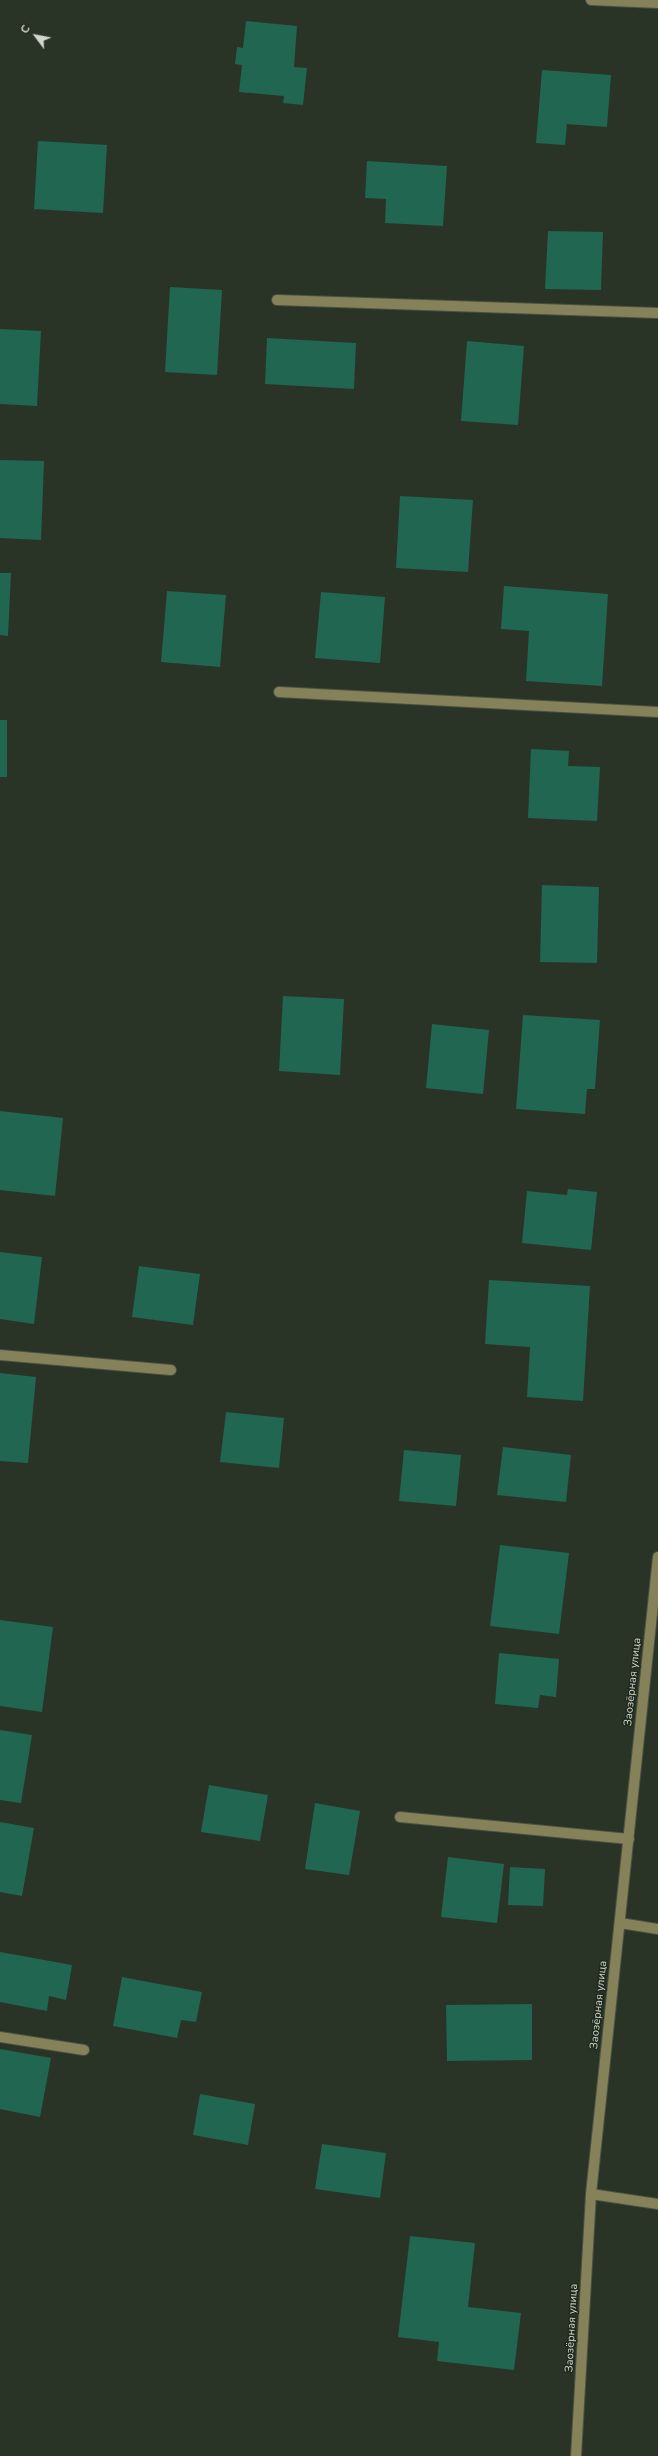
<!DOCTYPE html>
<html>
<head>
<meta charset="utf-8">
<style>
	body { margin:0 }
	#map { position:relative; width:658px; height:2456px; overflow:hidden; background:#2a3426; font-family:"Nunito Sans",sans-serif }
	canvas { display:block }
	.north { position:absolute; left:16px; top:16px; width:40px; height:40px; -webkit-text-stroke:3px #202a1c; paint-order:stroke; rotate:302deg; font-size:11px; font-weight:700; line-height:16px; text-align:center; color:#d0d7ce }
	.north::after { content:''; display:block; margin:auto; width:14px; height:18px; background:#d0d7ce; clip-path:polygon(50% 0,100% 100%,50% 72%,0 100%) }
</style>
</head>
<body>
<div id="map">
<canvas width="658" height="2456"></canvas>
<div class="north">С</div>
</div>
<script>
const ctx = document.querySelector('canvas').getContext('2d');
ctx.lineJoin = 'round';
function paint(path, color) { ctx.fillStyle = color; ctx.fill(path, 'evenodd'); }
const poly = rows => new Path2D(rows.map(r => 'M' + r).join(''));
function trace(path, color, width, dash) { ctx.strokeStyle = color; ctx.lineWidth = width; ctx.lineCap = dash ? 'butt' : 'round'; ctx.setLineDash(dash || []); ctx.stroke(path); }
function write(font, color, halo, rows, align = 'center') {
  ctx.font = font + ' "Nunito Sans",sans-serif'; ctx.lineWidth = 3; ctx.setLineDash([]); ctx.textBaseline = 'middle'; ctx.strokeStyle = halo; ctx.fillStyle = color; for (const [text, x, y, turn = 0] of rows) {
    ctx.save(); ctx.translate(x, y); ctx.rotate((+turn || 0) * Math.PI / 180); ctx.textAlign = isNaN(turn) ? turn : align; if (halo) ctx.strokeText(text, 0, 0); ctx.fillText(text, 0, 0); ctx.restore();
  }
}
paint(poly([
	[246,21,297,26,294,67,307,68,303,105,283,103,284,96,239,92,242,65,235,64,237,47,243,48],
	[542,70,611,75,607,127,567,124,565,145,536,143],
	[38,141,107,145,103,213,34,209],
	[367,161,447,166,443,226,385,223,386,199,365,198],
	[548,231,603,232,601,290,545,289],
	[170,287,222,290,217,375,165,372],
	[0,329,41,331,37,406,0,404],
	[267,338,356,343,354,389,265,384],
	[467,341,524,346,518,425,461,421],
	[0,460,44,461,41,540,0,538],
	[400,496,473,500,468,572,396,568],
	[0,573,11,573,8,636,0,635],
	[504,586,608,594,602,686,526,681,529,631,501,629],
	[167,591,226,595,220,667,161,662],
	[321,592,385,597,380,663,315,658],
	[0,720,7,720,7,777,0,777],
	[531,749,569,751,568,766,600,767,597,821,528,818],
	[542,885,599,887,597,963,540,962],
	[283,996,344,999,340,1075,279,1071],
	[523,1015,600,1020,595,1089,587,1089,585,1114,516,1109],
	[432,1024,489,1030,483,1094,426,1088],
	[0,1111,63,1118,55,1196,0,1190],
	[568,1189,597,1192,591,1250,522,1243,527,1191,567,1195],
	[0,1252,42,1257,34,1324,0,1319],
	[139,1266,200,1274,193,1325,132,1317],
	[489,1280,590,1286,583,1401,527,1397,530,1347,485,1344],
	[0,1373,36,1377,28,1463,0,1461],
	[226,1412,284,1418,279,1468,220,1462],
	[503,1447,571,1455,566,1502,497,1495],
	[404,1450,461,1455,456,1506,399,1501],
	[500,1545,569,1553,559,1634,490,1626],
	[0,1620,53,1627,42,1712,0,1706],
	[499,1653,559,1659,556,1697,540,1695,538,1708,495,1704],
	[0,1730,32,1735,21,1803,0,1800],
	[209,1785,268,1795,260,1841,201,1832],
	[315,1803,360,1811,349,1875,305,1869],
	[0,1822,34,1828,22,1896,0,1892],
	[448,1857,504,1864,497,1923,441,1917],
	[510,1867,545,1869,543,1906,508,1905],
	[0,1952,72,1965,66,2000,49,1996,47,2011,0,2002],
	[122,1977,202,1992,196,2022,181,2020,177,2038,113,2026],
	[532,2004,532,2060,447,2061,446,2005],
	[0,2049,51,2058,40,2117,0,2109],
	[200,2094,255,2104,248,2145,193,2135],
	[322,2144,386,2153,380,2198,315,2189],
	[410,2236,475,2243,468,2307,521,2313,514,2370,437,2361,439,2342,398,2337]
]), '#216650');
const minor = poly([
	[591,0,658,3],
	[277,300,658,313],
	[279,692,658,712],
	[0,1355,171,1370],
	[400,1817,629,1839],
	[620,1923,658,1929],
	[0,2037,84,2050],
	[591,2194,658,2204],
	[576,2456,591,2194,658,1557]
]);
trace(minor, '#485144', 12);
trace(minor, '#858259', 10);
write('11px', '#d0d7ce', '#202a1c', [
	["Заозёрная улица",633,1682,-84],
	["Заозёрная улица",599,2005,-84],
	["Заозёрная улица",572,2328,-87]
]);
</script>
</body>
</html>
